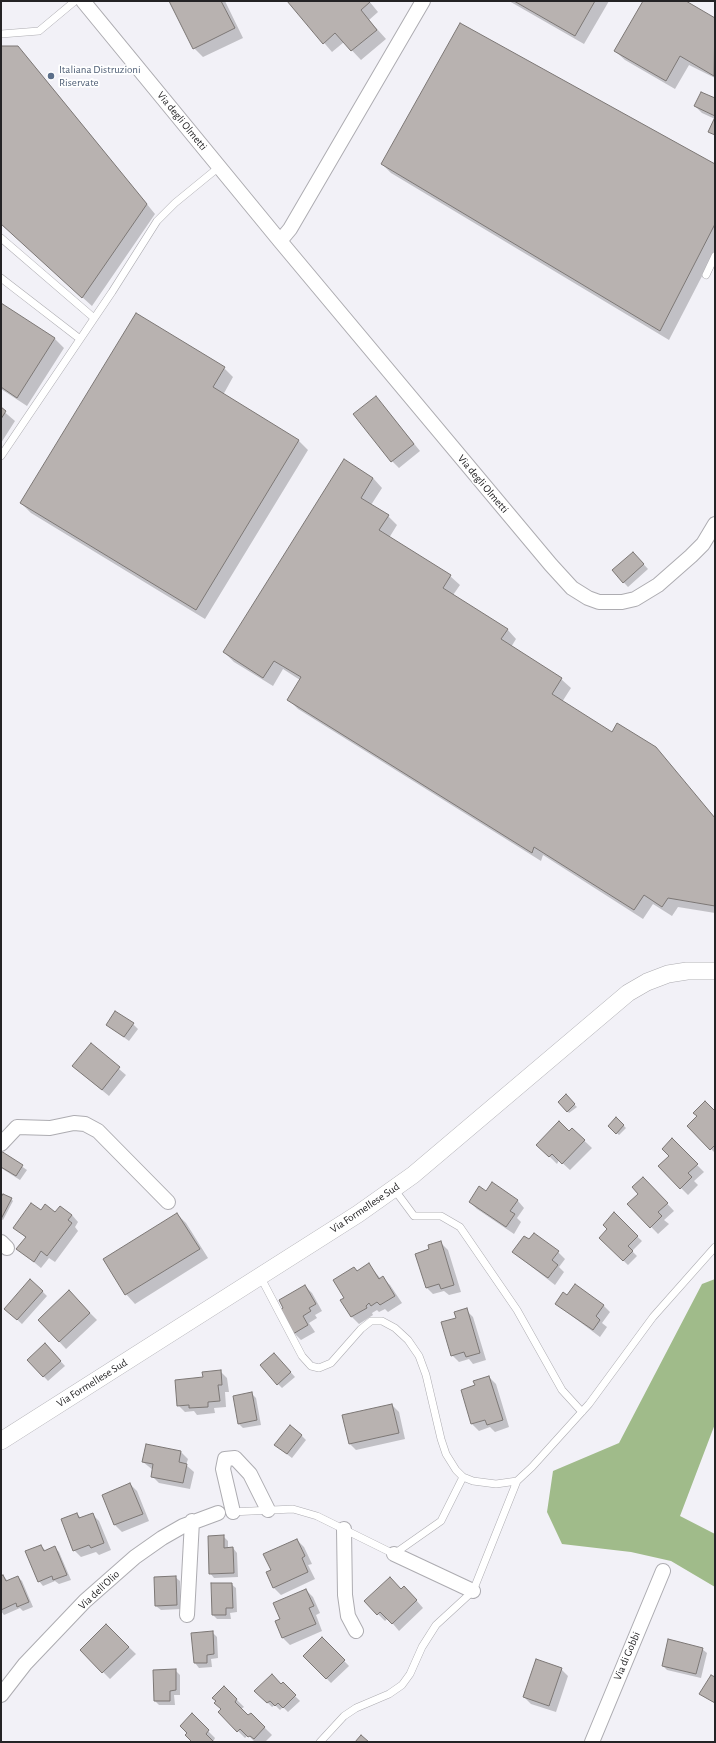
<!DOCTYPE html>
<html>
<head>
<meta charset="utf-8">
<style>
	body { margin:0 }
	#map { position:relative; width:716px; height:1743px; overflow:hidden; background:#f2f1f7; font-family:"Alegreya Sans",sans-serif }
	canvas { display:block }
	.frame { position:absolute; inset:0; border:2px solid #242325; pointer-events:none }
</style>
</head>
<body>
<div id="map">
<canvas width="716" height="1743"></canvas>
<div class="frame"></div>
</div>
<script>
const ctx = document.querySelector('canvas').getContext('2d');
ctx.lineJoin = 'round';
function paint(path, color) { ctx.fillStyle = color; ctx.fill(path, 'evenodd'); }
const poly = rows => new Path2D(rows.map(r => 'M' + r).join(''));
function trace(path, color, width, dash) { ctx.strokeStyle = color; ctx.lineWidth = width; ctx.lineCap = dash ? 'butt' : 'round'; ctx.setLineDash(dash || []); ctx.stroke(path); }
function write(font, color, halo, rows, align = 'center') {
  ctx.font = font + ' "Alegreya Sans",sans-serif'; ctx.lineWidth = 3.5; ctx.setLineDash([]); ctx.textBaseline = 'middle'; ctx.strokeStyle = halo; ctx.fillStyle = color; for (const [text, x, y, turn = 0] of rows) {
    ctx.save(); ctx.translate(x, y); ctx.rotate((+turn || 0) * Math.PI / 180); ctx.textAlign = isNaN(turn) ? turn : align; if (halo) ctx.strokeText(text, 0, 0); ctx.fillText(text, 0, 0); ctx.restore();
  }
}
paint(poly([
	[715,1279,715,1424,680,1516,715,1534,715,1587,671,1561,631,1552,562,1544,547,1512,553,1471,619,1443,702,1284]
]), '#a0bb8a');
paint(poly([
	[170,1,225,1,243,38,203,57,194,48],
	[288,1,369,1,378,12,369,20,386,39,361,60,344,42,332,52],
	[509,1,609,1,584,44],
	[644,1,684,1,715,19,715,78,689,65,675,89,625,60,615,51],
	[1,47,18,47,27,57,155,214,92,306,1,224],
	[715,100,715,119,702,113,695,106],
	[382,164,715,165,715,251,669,340,391,173],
	[1,304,55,339,64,348,27,406,1,389],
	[224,368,233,377,223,395,299,441,308,450,205,619,31,513,21,503],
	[382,404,420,451,399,468,392,461],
	[1,409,15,421,1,443],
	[373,478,382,488,371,505,388,516,397,525,389,538,450,576,460,585,453,595,507,629,516,639,511,647,561,679,571,688,562,702,612,733,655,748,715,818,715,913,678,907,672,916,653,904,643,919,543,855,541,861,298,709,288,699,300,680,283,669,273,686,234,662,224,652],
	[638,558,648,569,628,587,613,571],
	[133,1024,138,1029,129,1041,107,1025],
	[91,1045,126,1075,109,1096,81,1073],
	[566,1096,577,1107,569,1113,559,1102],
	[715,1112,715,1153,688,1126],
	[616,1118,626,1128,619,1135,609,1126],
	[572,1129,592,1148,570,1170,559,1160,557,1164,538,1145,569,1132],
	[672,1140,704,1172,694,1181,698,1185,688,1195,659,1166,670,1156],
	[1,1152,27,1170,20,1180,1,1168],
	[492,1184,518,1201,524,1208,517,1218,521,1222,514,1234,477,1209,470,1202,486,1192],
	[650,1185,674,1211,664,1220,669,1224,658,1234,629,1204],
	[11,1199,13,1201,3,1220,1,1219,1,1200],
	[41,1212,72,1215,78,1222,75,1227,78,1231,55,1262,49,1258,41,1268,18,1249,26,1238,15,1228],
	[177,1214,186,1223,208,1258,135,1304,126,1294,104,1259],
	[614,1214,642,1241,632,1251,637,1256,628,1265,600,1238,609,1229],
	[441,1243,448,1250,461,1292,449,1295,444,1291,433,1294,426,1287],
	[513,1252,558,1252,565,1259,559,1267,564,1272,555,1285],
	[369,1265,381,1279,383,1278,390,1285,402,1303,388,1312,385,1309,379,1312,377,1310,372,1313,373,1315,359,1324,352,1317,342,1300,345,1298,358,1272],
	[305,1286,312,1293,322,1311,315,1315,317,1318,309,1323,315,1332,301,1340,294,1333],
	[42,1291,47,1296,22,1324,10,1313],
	[76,1299,97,1320,66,1349,39,1320],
	[556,1304,603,1305,610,1312,602,1323,607,1327,600,1337],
	[466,1310,473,1317,486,1360,473,1364,469,1359,459,1362,452,1355,457,1318],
	[49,1349,65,1366,48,1381,28,1360],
	[279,1359,295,1377,282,1388,278,1384],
	[220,1371,227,1378,229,1392,225,1392,226,1407,214,1408,215,1413,197,1415,194,1411,185,1412,178,1405,204,1378],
	[489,1377,496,1384,509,1427,495,1432,490,1427,479,1431,472,1424,476,1386],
	[251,1393,256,1398,261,1425,243,1428,238,1423],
	[392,1405,399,1412,405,1439,356,1450,349,1443],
	[301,1435,306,1440,292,1458,280,1449],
	[181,1452,188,1459,186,1465,194,1472,190,1489,159,1483,152,1476,153,1470,143,1462],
	[130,1484,137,1491,149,1521,122,1532,115,1525,103,1495],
	[77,1514,81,1518,92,1514,99,1521,111,1550,99,1555,96,1552,81,1557,74,1550],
	[223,1536,228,1541,228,1548,233,1548,237,1553,238,1577,214,1578,210,1573],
	[297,1540,304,1547,312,1564,308,1565,315,1579,281,1595,274,1588,267,1573,272,1570],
	[41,1546,46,1551,55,1548,59,1552,71,1580,59,1584,55,1581,43,1586,39,1581],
	[3,1576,8,1581,18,1577,22,1581,33,1607,23,1611,20,1608,4,1615,1,1611,1,1577],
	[175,1577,180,1581,181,1609,161,1610,156,1606],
	[231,1584,236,1588,237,1612,230,1613,231,1619,217,1619,213,1615],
	[306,1590,313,1597,320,1613,316,1615,322,1631,290,1645,283,1638,276,1622,281,1620],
	[401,1590,411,1594,423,1608,399,1631,388,1618,385,1621,365,1601],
	[106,1625,136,1654,110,1679,81,1650],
	[212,1632,217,1637,218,1658,211,1659,212,1667,199,1668,195,1663,192,1634],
	[322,1638,349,1666,331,1683,304,1656],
	[702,1649,707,1653,701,1678,667,1670,663,1666],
	[561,1669,568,1676,556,1712,531,1704,524,1697],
	[175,1670,180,1675,180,1695,174,1695,175,1705,159,1705,155,1701],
	[283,1684,300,1701,288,1712,283,1707,280,1710,275,1705,272,1707,256,1691],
	[224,1687,244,1707,241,1709,248,1716,251,1714,272,1735,265,1742,255,1742,248,1735,245,1738,219,1712,222,1709],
	[192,1715,215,1738,213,1742,191,1742,192,1741,181,1726]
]), '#0003');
const building = poly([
	[169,1,221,1,235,28,193,49,169,1],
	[287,1,369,1,370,2,361,10,377,30,351,51,335,33,323,44,287,1],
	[514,1,595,1,575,36,514,1],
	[643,1,686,1,715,18,714,76,680,56,666,81,614,51,643,1],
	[460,23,715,164,715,224,660,331,381,164,460,23],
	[1,46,18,46,147,204,82,298,1,224,1,46],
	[701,92,715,98,715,116,694,106,701,92],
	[715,117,715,135,708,132,715,117],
	[1,303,55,338,17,398,1,387,1,303],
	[136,313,225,367,213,387,299,440,196,610,20,503,136,313],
	[376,396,414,444,391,462,353,414,376,396],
	[1,407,6,411,1,419,1,407],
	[344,459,373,478,361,498,389,515,379,530,451,575,443,588,508,629,501,639,562,678,552,694,612,732,617,723,656,747,715,818,715,906,668,898,662,907,644,895,634,910,534,847,532,853,287,700,301,677,274,661,263,678,223,652,344,459],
	[633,552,644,564,623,583,612,570,633,552],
	[115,1011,134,1023,124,1037,106,1025,115,1011],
	[91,1043,120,1067,102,1090,72,1066,91,1043],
	[566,1094,575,1104,567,1112,558,1102,566,1094],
	[705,1101,715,1111,715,1145,710,1150,687,1126,697,1116,693,1113,705,1101],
	[616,1117,624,1125,616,1134,608,1126,616,1117],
	[559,1121,569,1131,572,1128,585,1140,562,1164,552,1154,549,1157,536,1145,559,1121],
	[672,1138,698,1164,688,1173,692,1177,680,1189,658,1166,669,1156,662,1149,672,1138],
	[1,1151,23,1165,16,1176,1,1167,1,1151],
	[643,1177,668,1203,658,1212,662,1216,650,1228,627,1204,638,1194,632,1187,643,1177],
	[492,1182,518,1200,510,1211,515,1214,506,1227,469,1202,479,1186,486,1191,492,1182],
	[3,1194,12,1198,1,1219,1,1197,3,1194],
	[31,1203,41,1210,45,1204,55,1212,60,1206,72,1215,68,1220,72,1223,47,1256,41,1251,34,1262,16,1249,26,1237,13,1228,31,1203],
	[614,1212,638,1236,628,1246,633,1251,623,1261,599,1238,607,1229,603,1225,614,1212],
	[177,1213,200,1249,125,1295,103,1259,177,1213],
	[534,1233,559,1251,552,1260,558,1265,548,1278,512,1252,524,1236,529,1239,534,1233],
	[441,1241,454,1285,441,1289,439,1284,426,1288,415,1254,429,1249,428,1245,441,1241],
	[369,1263,379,1279,383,1276,395,1296,380,1305,377,1302,371,1306,369,1303,366,1306,367,1308,351,1317,340,1300,344,1298,333,1280,354,1267,357,1271,369,1263],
	[30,1279,43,1291,17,1320,4,1309,30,1279],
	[575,1284,604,1305,596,1316,600,1320,593,1330,555,1304,563,1292,567,1295,575,1284],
	[305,1285,316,1304,309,1308,311,1311,303,1316,308,1325,293,1334,280,1310,283,1308,279,1300,305,1285],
	[69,1290,90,1313,59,1342,38,1320,69,1290],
	[467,1308,480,1353,466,1357,464,1352,451,1356,441,1322,456,1318,454,1312,467,1308],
	[45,1343,61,1361,43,1377,27,1360,45,1343],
	[274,1353,291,1372,277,1385,260,1365,274,1353],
	[221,1370,222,1385,218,1385,220,1401,208,1402,208,1407,189,1408,189,1405,177,1406,175,1380,203,1377,202,1372,221,1370],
	[489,1376,503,1420,487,1425,485,1420,471,1424,461,1390,475,1385,473,1381,489,1376],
	[252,1392,257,1420,238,1424,233,1396,252,1392],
	[392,1404,399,1433,349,1444,342,1415,392,1404],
	[290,1425,302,1435,287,1454,274,1445,290,1425],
	[146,1444,181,1451,179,1462,187,1464,183,1483,151,1477,153,1464,142,1462,146,1444],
	[130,1483,143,1514,114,1525,102,1495,130,1483],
	[77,1513,79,1518,93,1513,104,1543,91,1548,89,1545,73,1551,61,1519,77,1513],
	[224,1535,224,1548,233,1547,234,1573,209,1574,208,1536,224,1535],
	[297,1539,305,1556,302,1558,308,1572,273,1588,266,1572,271,1570,263,1554,297,1539],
	[41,1545,44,1551,55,1546,67,1575,53,1580,52,1576,38,1582,25,1551,41,1545],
	[3,1575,6,1581,18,1576,29,1602,17,1607,16,1603,1,1610,1,1576,3,1575],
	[176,1576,177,1605,155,1606,154,1577,176,1576],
	[390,1577,401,1589,404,1586,417,1600,392,1624,380,1612,377,1615,364,1601,390,1577],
	[211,1583,232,1583,233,1608,226,1608,226,1615,212,1615,211,1583],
	[306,1589,314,1606,309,1608,316,1624,282,1638,275,1621,280,1619,273,1603,306,1589],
	[106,1624,129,1647,102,1673,80,1650,106,1624],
	[213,1631,214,1654,207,1655,207,1663,194,1663,191,1633,213,1631],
	[322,1637,345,1660,326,1679,303,1656,322,1637],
	[668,1639,703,1648,696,1674,662,1666,668,1639],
	[536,1659,562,1668,549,1706,523,1697,536,1659],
	[176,1669,176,1690,170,1691,170,1701,154,1701,153,1670,176,1669],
	[272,1674,281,1684,283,1682,296,1695,283,1708,278,1703,275,1706,270,1701,267,1703,254,1691,272,1674],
	[711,1675,715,1677,715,1703,699,1694,711,1675],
	[224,1686,237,1699,235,1702,248,1715,251,1713,265,1727,254,1739,250,1736,248,1737,240,1729,237,1732,218,1712,221,1709,214,1703,216,1701,212,1698,224,1686],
	[192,1713,209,1730,206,1734,214,1742,189,1742,191,1741,185,1735,187,1733,180,1726,192,1713],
	[361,1735,369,1742,355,1742,361,1735]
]);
paint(building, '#b8b2b0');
trace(building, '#7c7775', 1);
const service = poly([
	[1,34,39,31,75,1],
	[1,238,94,318],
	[706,275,715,256],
	[1,278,80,339],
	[1,456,112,292,157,221,175,203,219,167],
	[394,1189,414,1216,441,1216,460,1227,517,1310,562,1390,582,1412],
	[260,1276,302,1356,311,1366,319,1368,331,1363,361,1329,371,1321,382,1321,395,1328,408,1340,419,1356,426,1375,441,1439,446,1454,456,1470,463,1477,473,1481,496,1484,517,1481],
	[231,1512,293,1509,317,1516,394,1554,441,1521,463,1477],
	[320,1742,344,1716,356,1708,389,1694,402,1685,410,1674,422,1647,436,1625,473,1591,517,1481,532,1467,589,1404,653,1317,715,1247]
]);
const minor = poly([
	[83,1,280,241,551,565,572,588,588,598,599,602,622,602,635,599,658,585,691,556,703,544,715,524],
	[280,241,290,229,423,1],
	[1,1144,17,1127,50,1128,74,1123,85,1124,98,1131,168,1202],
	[1,1242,7,1248],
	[233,1512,223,1469,225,1459,235,1458,250,1474,268,1510],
	[344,1529,345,1595,348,1616,356,1631],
	[394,1554,473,1591],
	[187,1615,192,1521],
	[1,1695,25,1664,85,1601,135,1557,162,1538,183,1526,218,1513],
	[592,1742,663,1571]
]);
const tertiary = poly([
	[1,1441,358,1214,413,1175,628,993,647,982,668,974,687,971,715,971]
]);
trace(service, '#adacb1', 8);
trace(minor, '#adacb1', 16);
trace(tertiary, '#adacb1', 18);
trace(service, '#fff', 7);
trace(minor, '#fff', 14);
trace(tertiary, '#fff', 17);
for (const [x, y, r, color] of [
	[51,76,4,"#5c6f8a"]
]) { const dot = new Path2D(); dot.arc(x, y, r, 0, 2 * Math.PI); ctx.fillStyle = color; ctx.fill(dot); trace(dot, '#fff', 1.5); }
write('11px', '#4e5e75', '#fff', [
	["Italiana Distruzioni",59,70],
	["Riservate",59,83]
], 'left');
write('11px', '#242325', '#fff', [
	["Via degli Olmetti",182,121,51],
	["Via degli Olmetti",483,484,50],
	["Via Formellese Sud",365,1208,-34],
	["Via Formellese Sud",92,1383,-32],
	["Via dell'Olio",99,1590,-43],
	["Via di Gobbi",627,1656,-67]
]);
</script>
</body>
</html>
